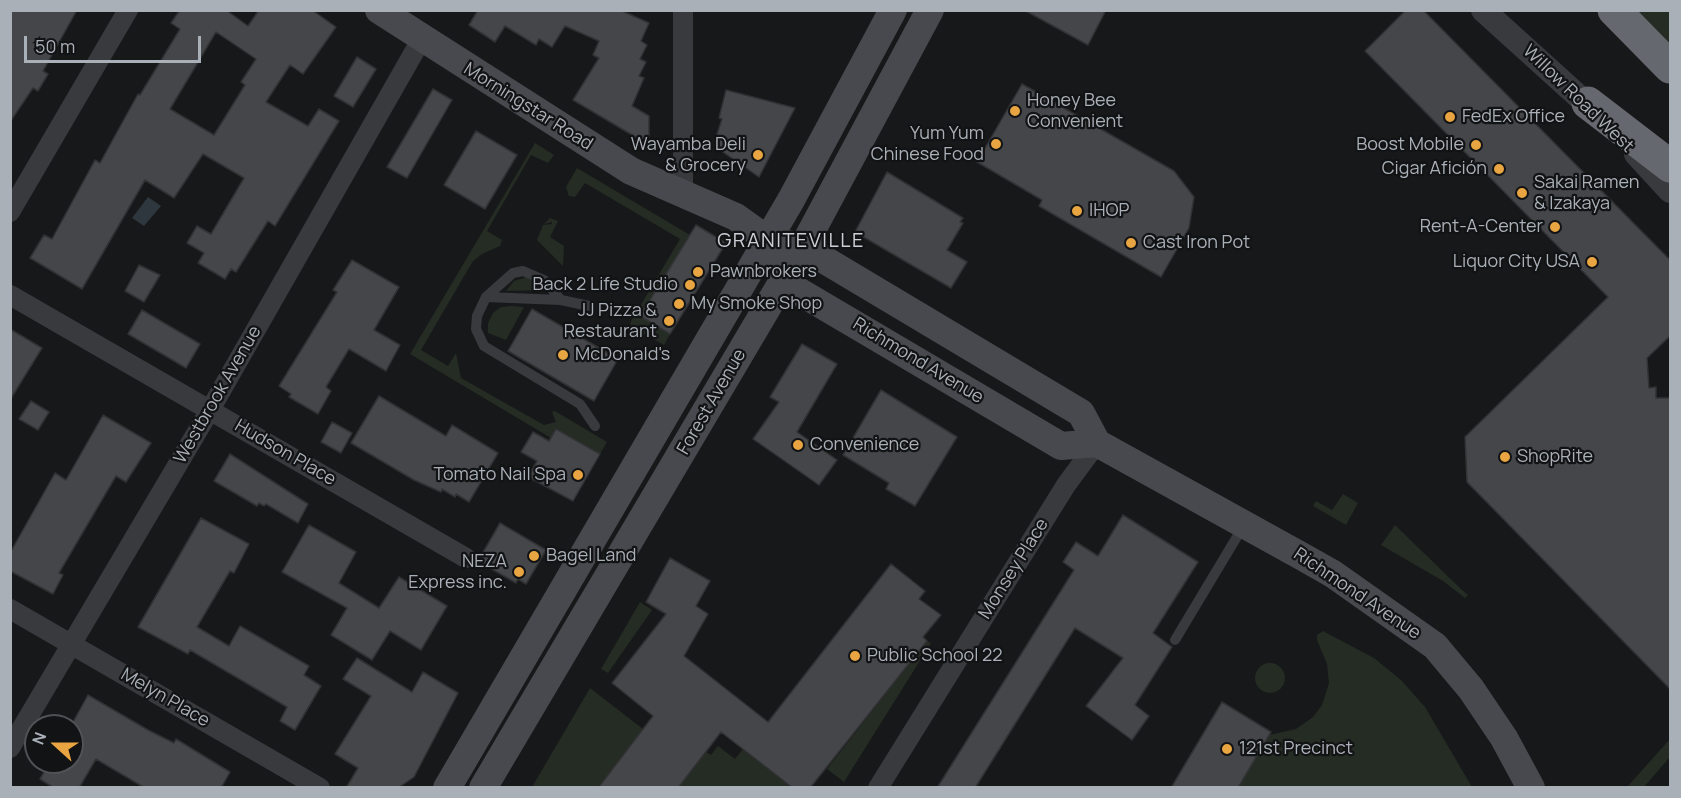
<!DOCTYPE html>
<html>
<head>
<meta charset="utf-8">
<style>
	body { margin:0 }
	#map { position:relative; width:1681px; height:798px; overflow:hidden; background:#171819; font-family:Manrope,sans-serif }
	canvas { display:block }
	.frame { position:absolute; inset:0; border:12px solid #aab0b8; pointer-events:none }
	.north { position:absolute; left:24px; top:714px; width:60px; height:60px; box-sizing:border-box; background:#121314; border:2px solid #4f5256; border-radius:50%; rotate:291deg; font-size:16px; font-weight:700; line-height:24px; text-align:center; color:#aab0b8 }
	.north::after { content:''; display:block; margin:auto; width:21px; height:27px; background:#e8a541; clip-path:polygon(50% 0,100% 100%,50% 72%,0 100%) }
	.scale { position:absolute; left:24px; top:36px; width:177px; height:27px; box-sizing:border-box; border:3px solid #aab0b8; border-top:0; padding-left:8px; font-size:18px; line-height:21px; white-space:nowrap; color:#aab0b8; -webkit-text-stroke:4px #121314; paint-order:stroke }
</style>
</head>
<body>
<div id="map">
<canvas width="1681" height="798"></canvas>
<div class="frame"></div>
<div class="north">N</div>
<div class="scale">50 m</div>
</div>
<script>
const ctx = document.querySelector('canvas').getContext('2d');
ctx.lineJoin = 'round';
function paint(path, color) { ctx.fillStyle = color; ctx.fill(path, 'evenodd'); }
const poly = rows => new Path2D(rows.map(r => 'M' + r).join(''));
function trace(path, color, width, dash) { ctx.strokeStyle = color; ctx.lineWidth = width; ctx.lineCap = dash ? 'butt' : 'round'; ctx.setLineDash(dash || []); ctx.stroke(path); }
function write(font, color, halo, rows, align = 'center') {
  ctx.font = font + ' Manrope,sans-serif'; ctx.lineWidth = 4.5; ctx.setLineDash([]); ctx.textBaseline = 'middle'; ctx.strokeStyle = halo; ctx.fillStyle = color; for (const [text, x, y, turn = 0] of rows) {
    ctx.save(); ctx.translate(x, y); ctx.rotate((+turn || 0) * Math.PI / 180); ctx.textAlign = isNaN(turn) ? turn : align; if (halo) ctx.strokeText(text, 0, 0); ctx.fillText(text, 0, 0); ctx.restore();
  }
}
paint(poly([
	[1635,11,1670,11,1670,47],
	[535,143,554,155,548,163,531,155,487,231,502,240,500,246,482,254,473,261,421,350,448,366,456,353,461,378,544,425,556,422,552,412,555,411,607,442,600,454,557,430,551,438,410,354],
	[577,168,690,235,641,316,670,334,664,345,632,327,630,323,680,239,585,183,575,197,569,196,566,187],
	[550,218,558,221,550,237,564,246,563,266,537,240,543,225,552,224,552,222,544,224],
	[527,277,533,278,545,290,506,291,514,281],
	[511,306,524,307,506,340,488,333,488,323,493,313,501,307],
	[1343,494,1358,503,1346,525,1313,506,1316,501,1332,510],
	[1395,525,1461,589,1468,595,1465,598,1443,581,1381,545],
	[640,602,652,610,608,673,601,669],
	[1323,631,1374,658,1401,680,1425,707,1472,787,1238,788,1269,735,1296,729,1313,717,1322,705,1329,683,1327,664,1317,640,1317,635],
	[927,641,931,643,844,782,827,769],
	'1255 678a15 15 0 1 1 30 0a15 15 0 1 1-30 0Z',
	[590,688,643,729,598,787,532,787],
	[1670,739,1670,757,1644,787,1627,787],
	[718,746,735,759,743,749,793,788,678,788,706,752,711,755]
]), '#242c24');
paint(poly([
	[148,197,161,206,144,226,132,218]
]), '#2e373d');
const building = poly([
	[10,10,77,10,43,71,48,74,38,91,33,88,10,122,10,10],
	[180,10,226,10,248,26,259,10,312,10,336,27,303,74,290,65,266,102,308,126,319,109,339,121,275,226,268,221,236,272,231,269,225,279,198,263,204,253,187,243,197,226,211,234,244,178,203,154,174,198,145,180,82,289,30,258,44,235,52,239,95,160,100,163,138,94,140,95,180,29,171,23,180,10],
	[216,32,256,59,241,82,245,85,214,135,170,109,216,32],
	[478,10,620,10,649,23,641,41,647,45,640,59,646,62,639,76,644,78,632,106,649,116,649,145,573,100,599,58,593,55,599,41,565,26,552,47,539,39,536,45,505,26,495,42,469,25,478,10],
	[1024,10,1106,10,1088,45,1024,10],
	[1406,10,1423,10,1671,261,1671,335,1647,358,1649,388,1656,387,1656,398,1671,398,1671,690,1467,482,1465,437,1608,297,1365,51,1406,10],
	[357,57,376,69,353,107,334,96,357,57],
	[1022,84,1174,171,1194,197,1189,228,1161,277,1039,206,1042,200,977,162,1022,84],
	[433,89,452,100,407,178,387,167,433,89],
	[726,90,795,108,759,177,720,150,717,134,722,119,719,118,726,90],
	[476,131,517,155,485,209,444,185,476,131],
	[887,172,963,218,960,222,963,223,947,250,967,262,951,288,855,232,887,172],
	[696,225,726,243,670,334,640,316,696,225],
	[352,260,399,287,374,330,400,345,386,371,349,349,326,387,331,391,318,414,289,397,291,394,279,386,337,292,333,290,352,260],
	[139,265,160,275,144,302,125,291,139,265],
	[532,309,618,359,594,401,508,351,532,309],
	[142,310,200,344,186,368,128,334,142,310],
	[10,329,42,348,10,400,10,329],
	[802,344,837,364,797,432,837,460,819,485,753,439,779,402,770,397,802,344],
	[881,390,957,437,915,506,886,489,889,483,843,455,881,390],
	[379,396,446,436,452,425,498,453,469,502,456,494,455,497,442,489,441,492,414,480,351,443,379,396],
	[31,401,49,412,38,430,19,419,31,401],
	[103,415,151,443,126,482,116,476,59,573,63,575,53,594,10,571,10,553,55,473,66,480,103,415],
	[332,422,352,433,341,453,321,442,332,422],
	[556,429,600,454,573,501,528,477,537,461,521,452,533,432,549,441,556,429],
	[230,454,308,504,298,523,266,504,264,506,259,503,257,506,214,481,230,454],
	[1123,515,1198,562,1153,633,1172,647,1135,705,1149,716,1132,740,1086,706,1123,658,1075,628,975,788,937,788,1074,570,1063,562,1076,542,1098,556,1123,515],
	[201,518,249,544,234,573,230,571,197,627,229,646,240,626,309,666,304,675,321,686,295,730,280,721,287,707,190,650,188,654,138,627,201,518],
	[500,523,546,550,526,584,518,579,516,583,478,561,500,523],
	[309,525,356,552,339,583,379,608,399,577,447,606,421,650,390,631,372,660,331,635,347,608,282,572,309,525],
	[670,558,710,581,696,606,708,614,684,656,768,722,891,564,925,591,919,599,941,615,923,637,927,641,810,788,793,788,721,732,678,788,598,788,653,716,612,683,666,614,646,602,670,558],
	[357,658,412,692,423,672,458,693,414,777,398,788,346,788,358,768,335,754,371,696,343,679,357,658],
	[88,695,148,730,174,743,176,739,230,772,221,788,145,788,96,759,79,788,54,788,40,779,50,762,72,762,72,724,88,695],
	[1222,702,1271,732,1238,788,1171,788,1222,702]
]);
paint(building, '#444649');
trace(building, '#323235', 1.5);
trace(poly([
	[486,297,513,273,523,271,544,280,561,300],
	[589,306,561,300,486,297,477,316,476,329,484,346,580,404,595,426],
	[1175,640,1244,525]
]), '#393a3e', 10);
trace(poly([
	[683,192,683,10],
	[10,212,128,10],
	[10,295,466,558],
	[10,609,320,788],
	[10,748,210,410,421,40],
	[878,788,1066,485,1097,443]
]), '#393a3e', 20);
trace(poly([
	[1483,10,1599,115],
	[1636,154,1670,191]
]), '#393a3e', 24);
trace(poly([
	[379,10,631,171,736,217,768,240,803,247,1081,413,1097,443],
	[768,240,783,282,1061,446,1097,443,1303,557,1333,574,1435,646,1471,689,1504,738,1531,788],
	[447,788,791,200,893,10],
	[483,788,803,247,930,10]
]), '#47494e', 28);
trace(poly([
	[1614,10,1670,67],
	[1588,103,1670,166]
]), '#65686f', 33);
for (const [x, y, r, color] of [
	[1015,111,6,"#e8a541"],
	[1450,117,6,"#e8a541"],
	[996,144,6,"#e8a541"],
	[1476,145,6,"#e8a541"],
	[758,155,6,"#e8a541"],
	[1499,169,6,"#e8a541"],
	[1522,193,6,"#e8a541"],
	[1077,211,6,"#e8a541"],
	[1555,227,6,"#e8a541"],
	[1131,243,6,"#e8a541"],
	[1592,262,6,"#e8a541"],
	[698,272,6,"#e8a541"],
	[690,285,6,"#e8a541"],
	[679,304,6,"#e8a541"],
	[669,321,6,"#e8a541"],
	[563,355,6,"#e8a541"],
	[798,445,6,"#e8a541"],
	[1505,457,6,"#e8a541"],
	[578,475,6,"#e8a541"],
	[534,556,6,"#e8a541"],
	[519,572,6,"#e8a541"],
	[855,656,6,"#e8a541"],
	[1227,749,6,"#e8a541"]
]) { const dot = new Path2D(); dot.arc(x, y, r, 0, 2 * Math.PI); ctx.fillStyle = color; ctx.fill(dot); trace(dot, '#121314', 2); }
write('18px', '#aab0b8', '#121314', [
	["Willow Road West",1578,99,44],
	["Morningstar Road",528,107,32],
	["Richmond Avenue",918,361,31],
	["Westbrook Avenue",218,395,-60],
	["Forest Avenue",712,402,-60],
	["Hudson Place",285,453,30],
	["Monsey Place",1014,569,-58],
	["Richmond Avenue",1357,594,34],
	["Melyn Place",165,698,30]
]);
write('18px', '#aab0b8', '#121314', [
	["Honey Bee",1027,101],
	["Convenient",1027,122],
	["FedEx Office",1462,117],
	["Yum Yum",984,134,"right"],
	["Chinese Food",984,155,"right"],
	["Wayamba Deli",746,145,"right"],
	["& Grocery",746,166,"right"],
	["Boost Mobile",1464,145,"right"],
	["Cigar Afición",1487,169,"right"],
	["Sakai Ramen",1534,183],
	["& Izakaya",1534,204],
	["IHOP",1089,211],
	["Rent-A-Center",1543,227,"right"],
	["Cast Iron Pot",1143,243],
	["Liquor City USA",1580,262,"right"],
	["Pawnbrokers",710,272],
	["Back 2 Life Studio",678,285,"right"],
	["My Smoke Shop",691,304],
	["JJ Pizza &",657,311,"right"],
	["Restaurant",657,332,"right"],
	["McDonald's",575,355],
	["Convenience",810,445],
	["ShopRite",1517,457],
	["Tomato Nail Spa",566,475,"right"],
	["Bagel Land",546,556],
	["NEZA",507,562,"right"],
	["Express inc.",507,583,"right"],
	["Public School 22",867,656],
	["121st Precinct",1239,749]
], 'left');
ctx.letterSpacing = '1.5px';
write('20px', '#cbced5', '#121314', [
	["GRANITEVILLE",791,241]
]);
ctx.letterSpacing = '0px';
</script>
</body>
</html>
